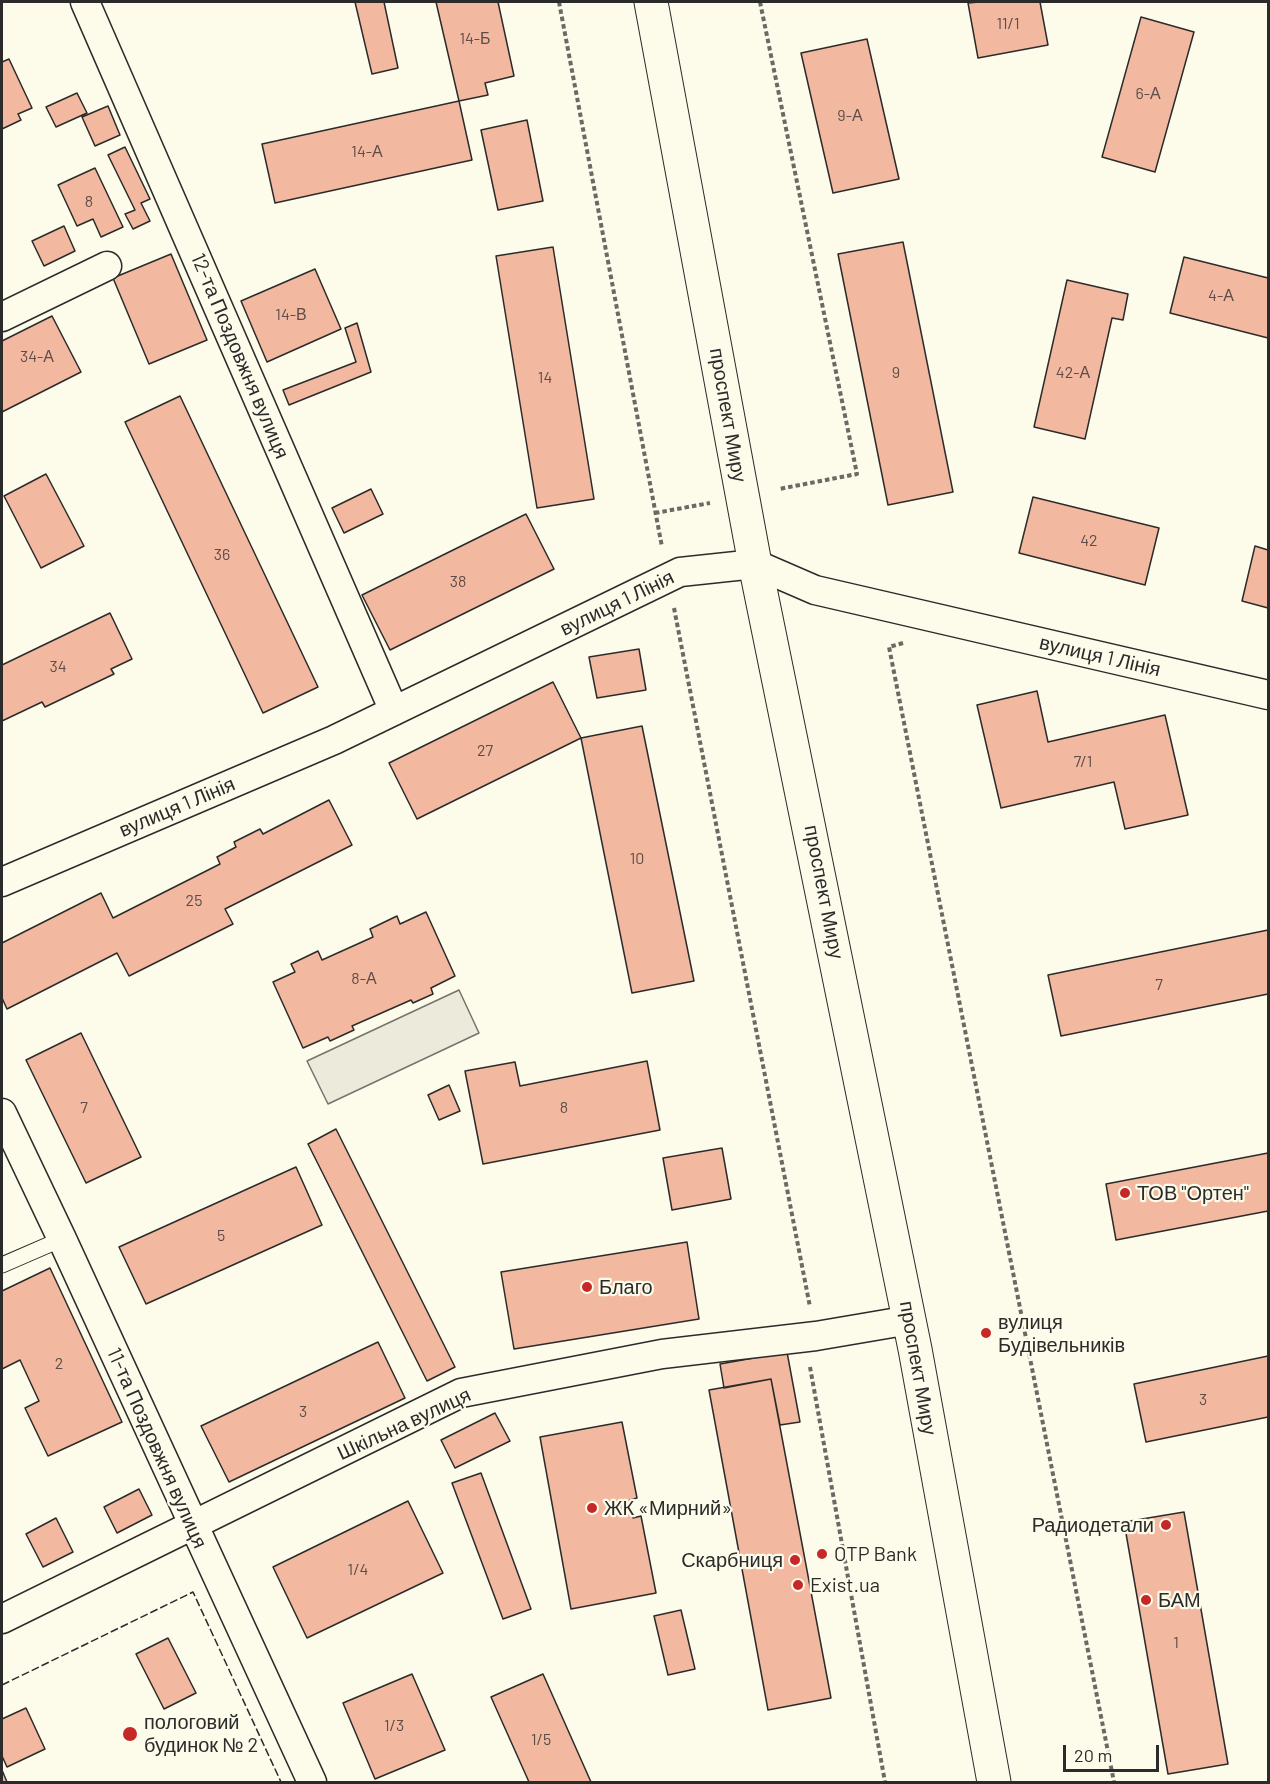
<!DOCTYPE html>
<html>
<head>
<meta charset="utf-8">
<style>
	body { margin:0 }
	#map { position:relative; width:1270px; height:1784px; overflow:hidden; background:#fdfbea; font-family:Barlow,sans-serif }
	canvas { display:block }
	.frame { position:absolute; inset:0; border:3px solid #2b2b2b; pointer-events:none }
	.scale { position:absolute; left:1063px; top:1745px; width:96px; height:27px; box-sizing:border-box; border:3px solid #2b2b2b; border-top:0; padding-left:8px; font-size:18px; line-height:21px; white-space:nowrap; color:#2b2b2b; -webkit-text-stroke:4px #fdfbea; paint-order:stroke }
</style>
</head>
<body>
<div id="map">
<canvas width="1270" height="1784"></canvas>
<div class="frame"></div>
<div class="scale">20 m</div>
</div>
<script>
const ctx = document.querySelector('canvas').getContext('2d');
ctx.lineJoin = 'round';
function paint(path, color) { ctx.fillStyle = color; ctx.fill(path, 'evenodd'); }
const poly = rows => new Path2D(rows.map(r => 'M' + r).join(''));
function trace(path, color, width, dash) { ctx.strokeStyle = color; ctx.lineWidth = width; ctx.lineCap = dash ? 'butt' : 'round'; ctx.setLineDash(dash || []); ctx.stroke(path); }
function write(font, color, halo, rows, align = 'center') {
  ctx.font = font + ' Barlow,sans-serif'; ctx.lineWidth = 4.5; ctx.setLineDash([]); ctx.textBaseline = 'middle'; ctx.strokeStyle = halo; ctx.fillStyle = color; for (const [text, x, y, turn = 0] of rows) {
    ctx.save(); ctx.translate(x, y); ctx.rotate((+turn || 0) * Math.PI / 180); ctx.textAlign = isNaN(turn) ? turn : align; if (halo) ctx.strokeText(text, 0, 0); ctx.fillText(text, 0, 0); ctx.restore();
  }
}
const parking = poly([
	[459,990,479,1033,328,1104,307,1061,459,990]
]);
paint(parking, '#eceadb');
trace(parking, '#74746e', 1.5);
const building = poly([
	[355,2,384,2,398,68,372,74,355,2],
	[436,2,498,2,514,76,485,83,488,95,459,101,436,2],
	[979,2,1040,2,1048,45,978,58,968,3,979,2],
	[1141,17,1194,32,1155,172,1102,157,1141,17],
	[867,39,899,179,833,193,801,53,867,39],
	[9,59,32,108,18,114,21,120,2,129,2,62,9,59],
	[77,93,87,113,56,127,46,107,77,93],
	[459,101,472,160,275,203,262,144,459,101],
	[108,106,120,135,95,146,82,117,108,106],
	[527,120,543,201,498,210,481,130,527,120],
	[125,147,150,199,141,203,150,221,133,229,125,214,135,210,108,155,125,147],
	[95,168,123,227,101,237,93,219,77,226,58,185,95,168],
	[64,226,75,251,44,266,32,241,64,226],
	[903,242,953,492,888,505,838,254,903,242],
	[553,247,594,499,537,508,496,256,553,247],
	[171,254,207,340,149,364,113,278,171,254],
	[1184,257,1268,278,1268,338,1170,313,1184,257],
	[315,269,341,329,267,362,241,301,315,269],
	[1067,280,1128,294,1123,320,1112,318,1085,439,1034,427,1067,280],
	[52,316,81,372,2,412,2,341,52,316],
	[357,323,371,372,289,405,283,390,356,362,345,328,357,323],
	[180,396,318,687,263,713,125,422,180,396],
	[46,474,84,546,41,568,4,496,46,474],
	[371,489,383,514,344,533,332,508,371,489],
	[1033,497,1159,528,1145,585,1019,553,1033,497],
	[526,514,554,569,390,650,362,595,526,514],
	[1255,546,1268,550,1268,608,1242,601,1255,546],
	[110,613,132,659,111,669,114,674,45,707,42,702,2,721,2,665,110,613],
	[639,649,646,690,597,698,589,657,639,649],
	[553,682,581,738,417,819,389,763,553,682],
	[1037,691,1048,742,1165,715,1188,815,1125,829,1114,782,1001,808,977,705,1037,691],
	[642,726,694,981,632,993,581,738,642,726],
	[329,800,352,845,225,909,233,924,129,976,117,953,7,1009,2,998,2,943,101,893,113,918,220,864,217,857,236,847,234,842,260,829,263,834,329,800],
	[426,912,455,976,431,988,433,994,413,1003,411,1000,352,1026,354,1030,330,1041,328,1037,303,1048,273,982,295,972,291,964,318,951,322,960,373,937,370,929,397,916,400,924,426,912],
	[1268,930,1268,994,1061,1036,1048,975,1268,930],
	[81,1033,141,1157,86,1183,26,1060,81,1033],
	[647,1061,660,1130,483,1164,465,1071,515,1062,520,1086,647,1061],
	[449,1085,460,1111,439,1120,428,1095,449,1085],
	[336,1129,455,1367,427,1381,308,1144,336,1129],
	[722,1148,731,1199,672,1210,663,1158,722,1148],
	[1268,1153,1268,1211,1116,1240,1106,1184,1268,1153],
	[296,1167,322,1225,146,1304,119,1247,296,1167],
	[687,1242,699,1319,514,1349,501,1272,687,1242],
	[50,1268,122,1422,48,1456,25,1408,39,1401,20,1360,2,1369,2,1291,50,1268],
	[378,1342,405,1398,229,1482,201,1426,378,1342],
	[787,1352,800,1422,780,1425,771,1379,724,1388,720,1364,787,1352],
	[1268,1356,1268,1417,1146,1442,1134,1384,1268,1356],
	[771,1379,831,1698,768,1710,709,1390,771,1379],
	[495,1413,510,1441,455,1468,441,1440,495,1413],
	[622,1422,637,1498,630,1500,633,1518,641,1516,656,1593,571,1609,540,1437,622,1422],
	[481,1473,531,1609,503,1619,452,1483,481,1473],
	[139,1489,152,1515,117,1533,104,1507,139,1489],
	[408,1501,443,1573,307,1638,273,1567,408,1501],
	[1184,1512,1228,1764,1168,1774,1124,1522,1184,1512],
	[56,1518,73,1552,43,1567,26,1534,56,1518],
	[681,1610,695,1669,668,1675,654,1616,681,1610],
	[168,1638,196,1693,164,1709,136,1654,168,1638],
	[412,1674,445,1750,375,1779,343,1703,412,1674],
	[543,1674,591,1782,529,1782,491,1697,543,1674],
	[26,1708,45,1749,7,1767,2,1756,2,1719,26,1708],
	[2,1770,7,1782,2,1782,2,1770]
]);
paint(building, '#f2b8a0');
trace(building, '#2b2b2b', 1.5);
const lane = poly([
	[2,1265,62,1239]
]);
const street = poly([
	[85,2,394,711],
	[2,317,107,266],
	[2,882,334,740,680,572,755,564,815,590,1268,695],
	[2,1113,62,1239,312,1782],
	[2,1619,461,1393,662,1354,816,1336,910,1320]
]);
const secondary = poly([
	[651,2,755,564,915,1349,994,1782]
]);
trace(lane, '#2b2b2b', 17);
trace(street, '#2b2b2b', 31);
trace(secondary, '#2b2b2b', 35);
trace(poly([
	[559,2,662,547],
	[760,2,857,474,779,489],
	[655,513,710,503],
	[674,608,810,1307],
	[903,643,889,647,1114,1782],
	[810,1367,885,1782]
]), '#6a6964', 4, [4.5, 3]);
trace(lane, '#fdfbea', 15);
trace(street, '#fdfbea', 28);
trace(secondary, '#fdfbea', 33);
trace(poly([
	[2,1685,193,1592,281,1782]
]), '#2b2b2b', 1.5, [8, 3]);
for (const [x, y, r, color] of [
	[1125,1193,6,"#c62828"],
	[587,1287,6,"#c62828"],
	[986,1333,6,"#c62828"],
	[592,1508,6,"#c62828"],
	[1166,1525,6,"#c62828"],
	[822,1554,6,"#c62828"],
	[795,1560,6,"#c62828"],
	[798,1585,6,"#c62828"],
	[1146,1600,6,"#c62828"],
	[130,1734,8,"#c62828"]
]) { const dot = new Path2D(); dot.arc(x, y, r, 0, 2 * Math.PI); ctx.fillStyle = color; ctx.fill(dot); trace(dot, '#fdfbea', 2); }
write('16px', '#5d4e48', null, [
	["11/1",1008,24],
	["14-Б",475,39],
	["6-А",1148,94],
	["9-А",850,116],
	["14-А",367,152],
	["8",89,202],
	["4-А",1221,296],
	["14-В",291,315],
	["34-А",37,357],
	["9",896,373],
	["42-А",1073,373],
	["14",545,378],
	["42",1089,541],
	["36",222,555],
	["38",458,582],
	["34",58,667],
	["27",485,751],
	["7/1",1083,762],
	["10",637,859],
	["25",194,901],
	["8-А",364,979],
	["7",1159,985],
	["7",84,1108],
	["8",564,1108],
	["5",221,1236],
	["2",59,1364],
	["3",1203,1400],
	["3",303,1412],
	["1/4",358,1570],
	["1",1176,1643],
	["1/3",394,1726],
	["1/5",541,1740]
]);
write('20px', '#2b2b2b', '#fdfbea', [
	["12-та Поздовжня вулиця",240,356,67],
	["проспект Миру",728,415,80],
	["вулиця 1 Лінія",617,603,-26],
	["вулиця 1 Лінія",1100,656,13],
	["вулиця 1 Лінія",177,807,-23],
	["проспект Миру",824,892,79],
	["проспект Миру",918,1368,80],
	["Шкільна вулиця",404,1424,-25],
	["11-та Поздовжня вулиця",157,1448,66]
]);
write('20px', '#2b2b2b', '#fdfbea', [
	["ТОВ \"Ортен\"",1137,1193],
	["Благо",599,1287],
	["вулиця",998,1322],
	["Будівельників",998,1345],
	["ЖК «Мирний»",604,1508],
	["Радиодетали",1154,1525,"right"],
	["OTP Bank",834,1554],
	["Скарбниця",783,1560,"right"],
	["Exist.ua",810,1585],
	["БАМ",1158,1600],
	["пологовий",144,1722],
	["будинок № 2",144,1745]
], 'left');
</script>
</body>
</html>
